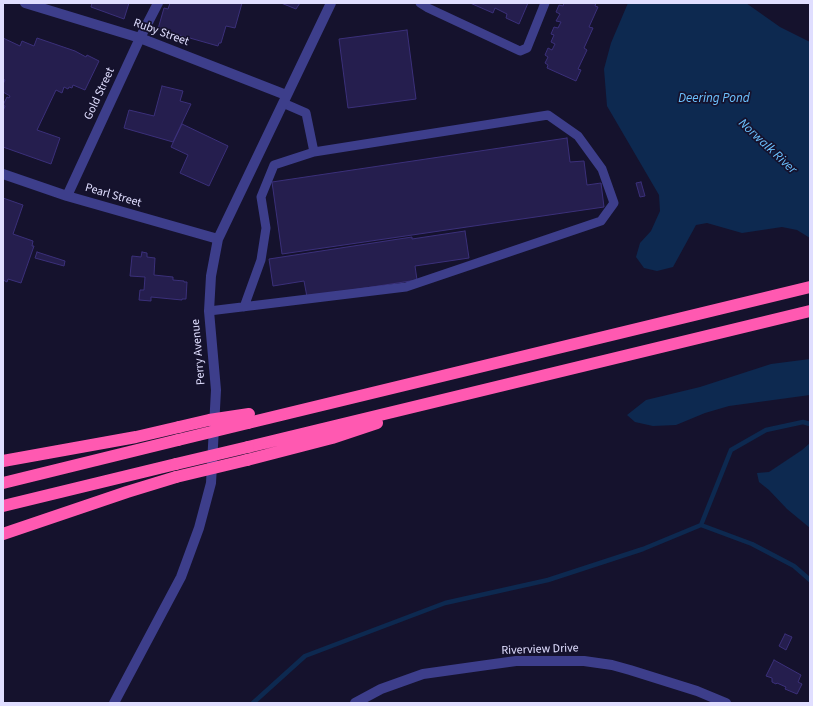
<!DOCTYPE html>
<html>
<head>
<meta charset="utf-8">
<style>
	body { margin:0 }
	#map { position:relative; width:813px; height:706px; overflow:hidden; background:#15122d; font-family:"Source Sans 3",sans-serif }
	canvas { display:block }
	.frame { position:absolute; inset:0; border:4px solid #e0deff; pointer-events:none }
</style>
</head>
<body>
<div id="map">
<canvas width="813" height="706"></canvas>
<div class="frame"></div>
</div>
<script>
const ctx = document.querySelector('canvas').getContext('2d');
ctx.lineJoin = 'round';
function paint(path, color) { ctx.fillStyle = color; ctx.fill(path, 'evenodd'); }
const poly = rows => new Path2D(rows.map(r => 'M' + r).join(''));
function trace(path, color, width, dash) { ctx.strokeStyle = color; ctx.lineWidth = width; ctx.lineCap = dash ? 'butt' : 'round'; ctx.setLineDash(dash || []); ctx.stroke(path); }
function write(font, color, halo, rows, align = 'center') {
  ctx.font = font + ' "Source Sans 3",sans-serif'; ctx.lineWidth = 3.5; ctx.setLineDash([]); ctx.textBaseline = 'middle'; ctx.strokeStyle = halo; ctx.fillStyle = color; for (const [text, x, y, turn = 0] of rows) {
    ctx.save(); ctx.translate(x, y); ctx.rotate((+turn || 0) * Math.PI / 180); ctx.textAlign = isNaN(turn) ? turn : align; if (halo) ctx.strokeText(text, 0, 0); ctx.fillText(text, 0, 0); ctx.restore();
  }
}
paint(poly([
	[628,3,746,3,780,27,810,42,810,238,797,230,782,227,742,233,707,223,696,225,673,267,657,271,644,268,636,257,640,243,651,231,660,211,659,195,607,106,604,69,611,43],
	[810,359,810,395,729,406,705,413,676,425,653,426,635,422,627,415,646,400,700,387,771,364],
	[810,443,810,528,787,509,769,490,759,482,757,473,769,472,802,450]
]), '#0d2950');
trace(poly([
	[701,525,731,450,766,430,803,422,810,424],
	[253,703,305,656,445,603,548,580,643,549,701,525,752,544,794,566,810,580]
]), '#0d2950', 4.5);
const building = poly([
	[92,3,129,3,124,19,91,7,92,3],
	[170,3,242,3,235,28,226,26,221,43,219,43,218,46,158,29,164,8,168,9,170,3],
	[281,3,300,3,296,9,281,3],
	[470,3,528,3,519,24,506,18,507,14,495,8,493,13,470,3],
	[564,3,596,3,595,6,598,7,589,27,593,28,584,48,587,50,578,69,581,70,576,81,547,68,548,65,545,63,548,57,545,55,548,48,552,50,555,44,551,42,554,35,551,34,554,27,558,28,561,22,556,21,560,14,556,12,559,5,563,6,564,3],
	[407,30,416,99,348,108,339,39,407,30],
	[3,38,20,46,22,41,34,46,37,38,75,51,86,57,87,55,99,61,85,90,73,85,72,88,69,87,68,89,64,87,62,93,56,90,37,130,60,138,51,164,3,147,3,111,5,106,3,105,7,97,9,98,10,96,3,92,3,84,5,80,3,79,3,38],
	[162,86,183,91,180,101,191,104,173,142,124,128,129,110,154,116,162,86],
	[182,124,228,146,209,186,180,173,188,155,171,147,182,124],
	[567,138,570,162,584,161,587,185,601,183,604,207,282,254,272,182,567,138],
	[641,182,645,196,640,197,636,183,641,182],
	[3,198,23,205,13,234,33,241,32,246,34,246,21,283,8,279,7,282,3,280,3,198],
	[465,231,469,258,415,266,417,280,307,297,304,281,273,286,269,259,412,237,412,239,465,231],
	[37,252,65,261,64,266,35,258,37,252],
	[142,252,147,253,147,257,155,258,154,275,173,277,173,280,184,281,184,282,187,282,186,299,182,299,182,300,151,297,151,301,139,300,140,290,144,290,145,277,130,276,132,256,141,257,142,252],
	[785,634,792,637,786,650,779,646,785,634],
	[774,660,801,675,798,682,802,684,797,694,785,689,786,687,777,683,776,684,772,682,772,678,766,676,774,660]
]);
paint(building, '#251e4e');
trace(building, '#3b307a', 1);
trace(poly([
	[420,3,428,8,520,51,527,48,545,3],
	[244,307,261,260,266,228,261,197,274,165,314,152],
	[209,311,406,287,601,221,614,203,602,169,578,136,548,115,314,152,306,113,283,103]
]), '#3d3e8b', 9);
trace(poly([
	[25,3,140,38,286,95],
	[3,174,67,196,218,239],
	[67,196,140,38,158,3],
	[114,703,181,577,199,528,211,483,216,390,209,311,211,276,218,239,331,3],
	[355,703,381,689,423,674,487,665,516,661,584,661,612,665,630,670,697,691,726,703]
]), '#3d3e8b', 10);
trace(poly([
	[248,423,810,287],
	[248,447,810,311],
	[247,460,332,438,377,423],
	[3,461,136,437,179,427],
	[3,483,178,440],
	[3,506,176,464],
	[3,534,127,492,176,477]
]), '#ff59b1', 12);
trace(poly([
	[179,427,209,420,249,414],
	[178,440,248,423],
	[176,464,248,447],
	[176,477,247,460]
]), '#ff59b1', 12);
write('12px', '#e0deff', '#15122d', [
	["Ruby Street",161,33,20],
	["Gold Street",100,94,-65],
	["Pearl Street",113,196,16],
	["Perry Avenue",199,352,-95],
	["Riverview Drive",540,650,-2]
]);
write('italic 13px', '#6cc2ff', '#15122d', [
	["Deering Pond",714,99],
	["Norwalk River",767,147,43]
]);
</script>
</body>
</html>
